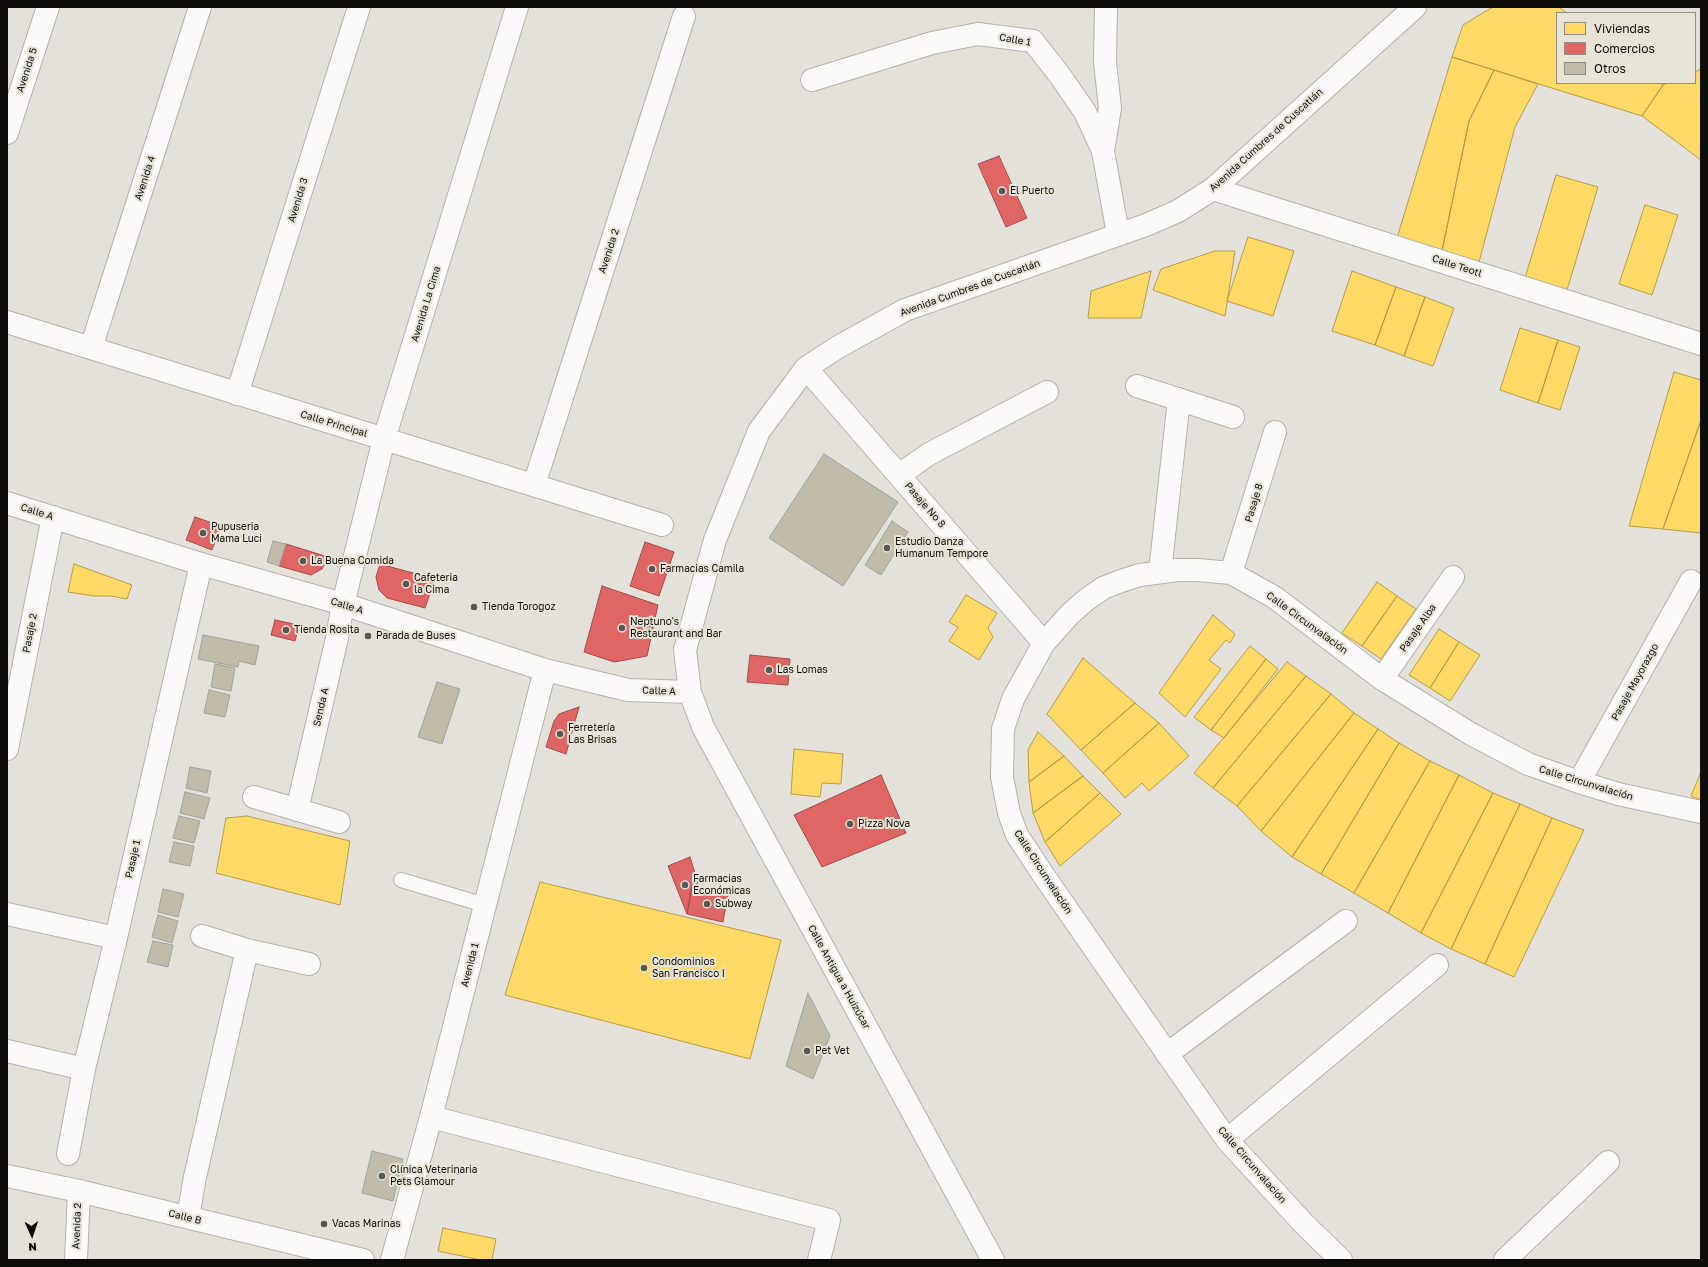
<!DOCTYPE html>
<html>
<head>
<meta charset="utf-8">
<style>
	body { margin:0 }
	#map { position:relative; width:1708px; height:1267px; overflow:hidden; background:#e4e1da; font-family:"Golos Text",sans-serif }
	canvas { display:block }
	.frame { position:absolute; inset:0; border:8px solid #0d0c08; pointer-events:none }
	.legend { position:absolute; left:1556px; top:12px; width:140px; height:72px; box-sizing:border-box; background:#e7e3d7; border:1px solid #908d84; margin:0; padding:5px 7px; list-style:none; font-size:12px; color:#0d0c08 }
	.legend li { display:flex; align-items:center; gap:8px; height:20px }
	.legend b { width:20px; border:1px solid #908d84 }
	.north { position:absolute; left:12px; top:1215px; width:40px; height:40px; -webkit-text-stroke:3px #e7e3d7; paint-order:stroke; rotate:177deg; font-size:11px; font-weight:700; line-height:16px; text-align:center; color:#0d0c08 }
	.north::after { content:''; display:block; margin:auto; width:14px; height:18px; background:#0d0c08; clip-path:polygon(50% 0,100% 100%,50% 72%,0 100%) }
</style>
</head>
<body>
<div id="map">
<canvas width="1708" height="1267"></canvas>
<div class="frame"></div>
<ul class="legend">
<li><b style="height:11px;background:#ffd966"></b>Viviendas</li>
<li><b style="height:11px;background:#e06666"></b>Comercios</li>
<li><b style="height:11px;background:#c1bbaa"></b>Otros</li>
</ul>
<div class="north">N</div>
</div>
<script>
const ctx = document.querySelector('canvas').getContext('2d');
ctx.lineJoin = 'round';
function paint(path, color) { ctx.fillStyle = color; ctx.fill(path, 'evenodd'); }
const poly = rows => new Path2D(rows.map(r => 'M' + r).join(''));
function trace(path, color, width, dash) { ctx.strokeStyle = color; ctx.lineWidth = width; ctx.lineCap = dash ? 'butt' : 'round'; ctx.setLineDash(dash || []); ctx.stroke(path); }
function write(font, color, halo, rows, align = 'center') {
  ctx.font = font + ' "Golos Text",sans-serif'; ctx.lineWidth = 4; ctx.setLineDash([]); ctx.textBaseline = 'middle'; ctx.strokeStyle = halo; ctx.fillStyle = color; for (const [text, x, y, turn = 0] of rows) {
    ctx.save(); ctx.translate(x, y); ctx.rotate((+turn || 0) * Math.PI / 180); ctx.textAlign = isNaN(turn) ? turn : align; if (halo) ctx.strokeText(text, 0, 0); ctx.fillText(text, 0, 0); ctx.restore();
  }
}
const homes = poly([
	[1493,7,1559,7,1567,13,1557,13,1557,83,1660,83,1663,85,1642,116,1452,57,1463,25,1493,7],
	[1452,57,1494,70,1469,121,1442,251,1397,238,1452,57],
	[1701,69,1701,160,1642,116,1663,85,1668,83,1695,83,1695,72,1701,69],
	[1494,70,1538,84,1515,127,1479,262,1442,251,1469,121,1494,70],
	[1556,175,1598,187,1567,290,1525,278,1556,175],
	[1645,205,1678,215,1652,295,1619,284,1645,205],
	[1248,237,1294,251,1273,316,1227,301,1248,237],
	[1215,251,1235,251,1225,316,1153,290,1161,269,1215,251],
	[1151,271,1141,318,1088,318,1091,291,1151,271],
	[1352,271,1396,287,1375,345,1332,331,1352,271],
	[1396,287,1425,297,1404,356,1375,345,1396,287],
	[1425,297,1454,308,1433,366,1404,356,1425,297],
	[1520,328,1558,340,1538,403,1500,390,1520,328],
	[1558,340,1580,347,1560,410,1538,403,1558,340],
	[1674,372,1701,380,1701,420,1663,529,1629,526,1674,372],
	[1701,420,1701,533,1663,529,1701,420],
	[74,564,132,585,127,599,111,596,94,596,68,592,74,564],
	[1377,582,1397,596,1362,646,1342,633,1377,582],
	[966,595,997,613,988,628,993,637,979,660,949,641,958,627,949,622,966,595],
	[1397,596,1416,609,1381,659,1362,646,1397,596],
	[1213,615,1235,634,1230,643,1226,640,1209,660,1221,669,1185,717,1159,693,1213,615],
	[1439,629,1459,642,1430,688,1409,675,1439,629],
	[1459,642,1480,655,1450,701,1430,688,1459,642],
	[1250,646,1266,659,1211,730,1194,717,1250,646],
	[1083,658,1135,703,1081,750,1047,714,1083,658],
	[1266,659,1278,669,1224,738,1211,730,1266,659],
	[1287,662,1306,676,1213,788,1194,773,1287,662],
	[1306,676,1331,694,1237,806,1213,788,1306,676],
	[1331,694,1354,713,1261,831,1237,806,1331,694],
	[1135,703,1159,723,1103,773,1081,750,1135,703],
	[1354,713,1378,729,1292,857,1261,831,1354,713],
	[1159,723,1189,756,1149,791,1142,783,1125,798,1103,773,1159,723],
	[1378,729,1399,743,1321,874,1292,857,1378,729],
	[1038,732,1064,756,1029,782,1028,750,1038,732],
	[1399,743,1430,761,1354,893,1321,874,1399,743],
	[794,749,843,754,841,784,822,783,820,797,791,794,794,749],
	[1064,756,1083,776,1033,813,1029,782,1064,756],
	[1430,761,1459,775,1388,913,1354,893,1430,761],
	[1701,772,1701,800,1691,796,1701,772],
	[1459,775,1493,793,1421,933,1388,913,1459,775],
	[1083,776,1100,793,1045,842,1033,813,1083,776],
	[1100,793,1121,814,1060,866,1045,842,1100,793],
	[1493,793,1520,804,1451,949,1421,933,1493,793],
	[1520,804,1552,818,1485,964,1451,949,1520,804],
	[247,816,350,841,340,905,216,873,226,818,247,816],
	[1552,818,1584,830,1514,977,1485,964,1552,818],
	[540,882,781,940,750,1059,505,995,540,882],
	[443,1228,496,1239,492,1260,481,1260,438,1251,443,1228]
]);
paint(homes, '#ffd966');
trace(homes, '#b69c4a', 1);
const shops = poly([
	[999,156,1027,218,1006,227,978,164,999,156],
	[195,517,221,526,212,550,186,540,195,517],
	[645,542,674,552,659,596,630,586,645,542],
	[286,544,328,557,322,569,311,575,279,566,286,544],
	[380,564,435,579,425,608,387,598,379,590,376,577,380,564],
	[602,586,658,605,647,656,614,662,584,652,602,586],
	[275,620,299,625,295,641,271,635,275,620],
	[750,655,790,659,788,685,747,682,750,655],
	[579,707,566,754,546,747,554,721,559,714,579,707],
	[881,775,906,833,822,867,794,815,881,775],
	[690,857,698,883,692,886,687,914,668,866,690,857],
	[692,886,728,895,723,922,687,914,692,886]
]);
paint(shops, '#e06666');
trace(shops, '#a14b4a', 1);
const building = poly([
	[824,454,898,502,843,586,769,538,824,454],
	[892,521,908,532,881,575,865,565,892,521],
	[273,541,286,544,279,566,267,562,273,541],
	[203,635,259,646,255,665,239,661,238,667,198,659,203,635],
	[215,664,235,668,231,691,211,687,215,664],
	[437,682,460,689,442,744,418,737,437,682],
	[209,690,230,695,225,717,204,713,209,690],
	[190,767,211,771,207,793,186,788,190,767],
	[185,792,210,798,204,819,180,813,185,792],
	[179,816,200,821,194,843,173,838,179,816],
	[174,842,194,846,190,866,169,862,174,842],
	[163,889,184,894,178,917,158,912,163,889],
	[158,915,178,921,172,943,152,937,158,915],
	[153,941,173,945,168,967,147,962,153,941],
	[808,993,830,1036,813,1079,786,1066,808,993],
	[372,1151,403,1159,393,1201,362,1193,372,1151]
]);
paint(building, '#c1bbaa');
trace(building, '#a1a09b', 1);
const lane = poly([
	[401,880,485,905]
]);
const street = poly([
	[812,80,932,43,978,34,1033,41,1061,77,1085,112,1103,151,1118,234],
	[7,133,48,7],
	[1103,151,1110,108,1105,62,1106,7],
	[1213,189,1701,344],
	[7,322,662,525],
	[91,348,200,7],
	[806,368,1044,643],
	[1137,386,1233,417],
	[237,394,359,7],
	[899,475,929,454,1047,392],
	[534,485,684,16],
	[1160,572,1179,399],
	[1231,573,1275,432],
	[1382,679,1453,577],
	[7,749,53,517],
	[1579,782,1691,581],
	[254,797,339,822],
	[297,810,337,638,343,604,384,439,517,7],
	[7,914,116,938],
	[202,936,247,950,309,964],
	[7,1051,84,1069],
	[1167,1054,1346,921],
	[431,1117,829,1220,819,1260],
	[1227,1140,1437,965],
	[68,1154,84,1069,116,938,201,564],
	[188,1217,195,1177,247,950],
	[76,1260,79,1191],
	[1341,1260,1304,1224,1227,1140,1044,876,1017,835,1009,813,1002,777,1003,729,1013,699,1044,643,1070,614,1086,600,1103,588,1121,581,1140,575,1177,570,1198,570,1231,573,1274,597,1382,679,1471,734,1528,764,1579,782,1618,794,1701,812],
	[1505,1260,1608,1162]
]);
const secondary = poly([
	[7,503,201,564,343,604,545,670,628,690,690,692],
	[7,1176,79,1191,363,1260],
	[392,1260,431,1117,545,670],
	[993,1260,703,727,690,692,685,650,715,540,759,431,806,368,838,347,905,310,1146,225,1178,211,1213,189,1415,7]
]);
trace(lane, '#b4b2ad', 16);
trace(street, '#b4b2ad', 24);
trace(secondary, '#b4b2ad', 24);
trace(lane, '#fbfaf9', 14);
trace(street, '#fbfaf9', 22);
trace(secondary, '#fbfaf9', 22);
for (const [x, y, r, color] of [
	[1002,191,4,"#585752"],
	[203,533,4,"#585752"],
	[887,548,4,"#585752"],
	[303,561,4,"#585752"],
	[652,569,4,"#585752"],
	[406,584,4,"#585752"],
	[474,607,4,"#585752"],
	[622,628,4,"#585752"],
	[286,630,4,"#585752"],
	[368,636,4,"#585752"],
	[769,670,4,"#585752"],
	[560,734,4,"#585752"],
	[850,824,4,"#585752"],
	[685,885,4,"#585752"],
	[707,904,4,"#585752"],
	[644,968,4,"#585752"],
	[807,1051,4,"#585752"],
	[382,1176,4,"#585752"],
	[324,1224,4,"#585752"]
]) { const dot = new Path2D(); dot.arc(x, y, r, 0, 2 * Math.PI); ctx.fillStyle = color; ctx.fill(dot); trace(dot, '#e7e3d7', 1.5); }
write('10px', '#0d0c08', '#e7e3d7', [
	["Calle 1",1015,40,10],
	["Avenida 5",27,70,-72],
	["Avenida Cumbres de Cuscatlán",1266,140,-42],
	["Avenida 4",145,178,-72],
	["Avenida 3",298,200,-73],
	["Avenida 2",609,251,-72],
	["Calle Teotl",1457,266,18],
	["Avenida Cumbres de Cuscatlán",970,288,-20],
	["Avenida La Cima",426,304,-73],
	["Calle Principal",334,424,17],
	["Pasaje 8",1254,503,-73],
	["Pasaje No 8",925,505,49],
	["Calle A",37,512,17],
	["Calle A",347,606,17],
	["Calle Circunvalación",1307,623,36],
	["Pasaje Alba",1418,628,-55],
	["Pasaje 2",30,633,-79],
	["Pasaje Mayorazgo",1635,682,-61],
	["Calle A",659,691,2],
	["Senda A",321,707,-77],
	["Calle Circunvalación",1586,783,17],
	["Pasaje 1",133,859,-77],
	["Calle Circunvalación",1043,872,57],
	["Avenida 1",470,965,-76],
	["Calle Antigua a Huizúcar",839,977,61],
	["Calle Circunvalación",1252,1165,49],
	["Calle B",185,1217,14],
	["Avenida 2",77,1226,-88]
]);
write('10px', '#0d0c08', '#e7e3d7', [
	["El Puerto",1010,191],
	["Pupuseria",211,527],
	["Mama Luci",211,539],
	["Estudio Danza",895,542],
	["Humanum Tempore",895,554],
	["La Buena Comida",311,561],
	["Farmacias Camila",660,569],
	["Cafeteria",414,578],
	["la Cima",414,590],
	["Tienda Torogoz",482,607],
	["Neptuno's",630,622],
	["Restaurant and Bar",630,634],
	["Tienda Rosita",294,630],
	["Parada de Buses",376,636],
	["Las Lomas",777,670],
	["Ferretería",568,728],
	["Las Brisas",568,740],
	["Pizza Nova",858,824],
	["Farmacias",693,879],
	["Económicas",693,891],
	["Subway",715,904],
	["Condominios",652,962],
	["San Francisco I",652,974],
	["Pet Vet",815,1051],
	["Clínica Veterinaria",390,1170],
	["Pets Glamour",390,1182],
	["Vacas Marinas",332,1224]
], 'left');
</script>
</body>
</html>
